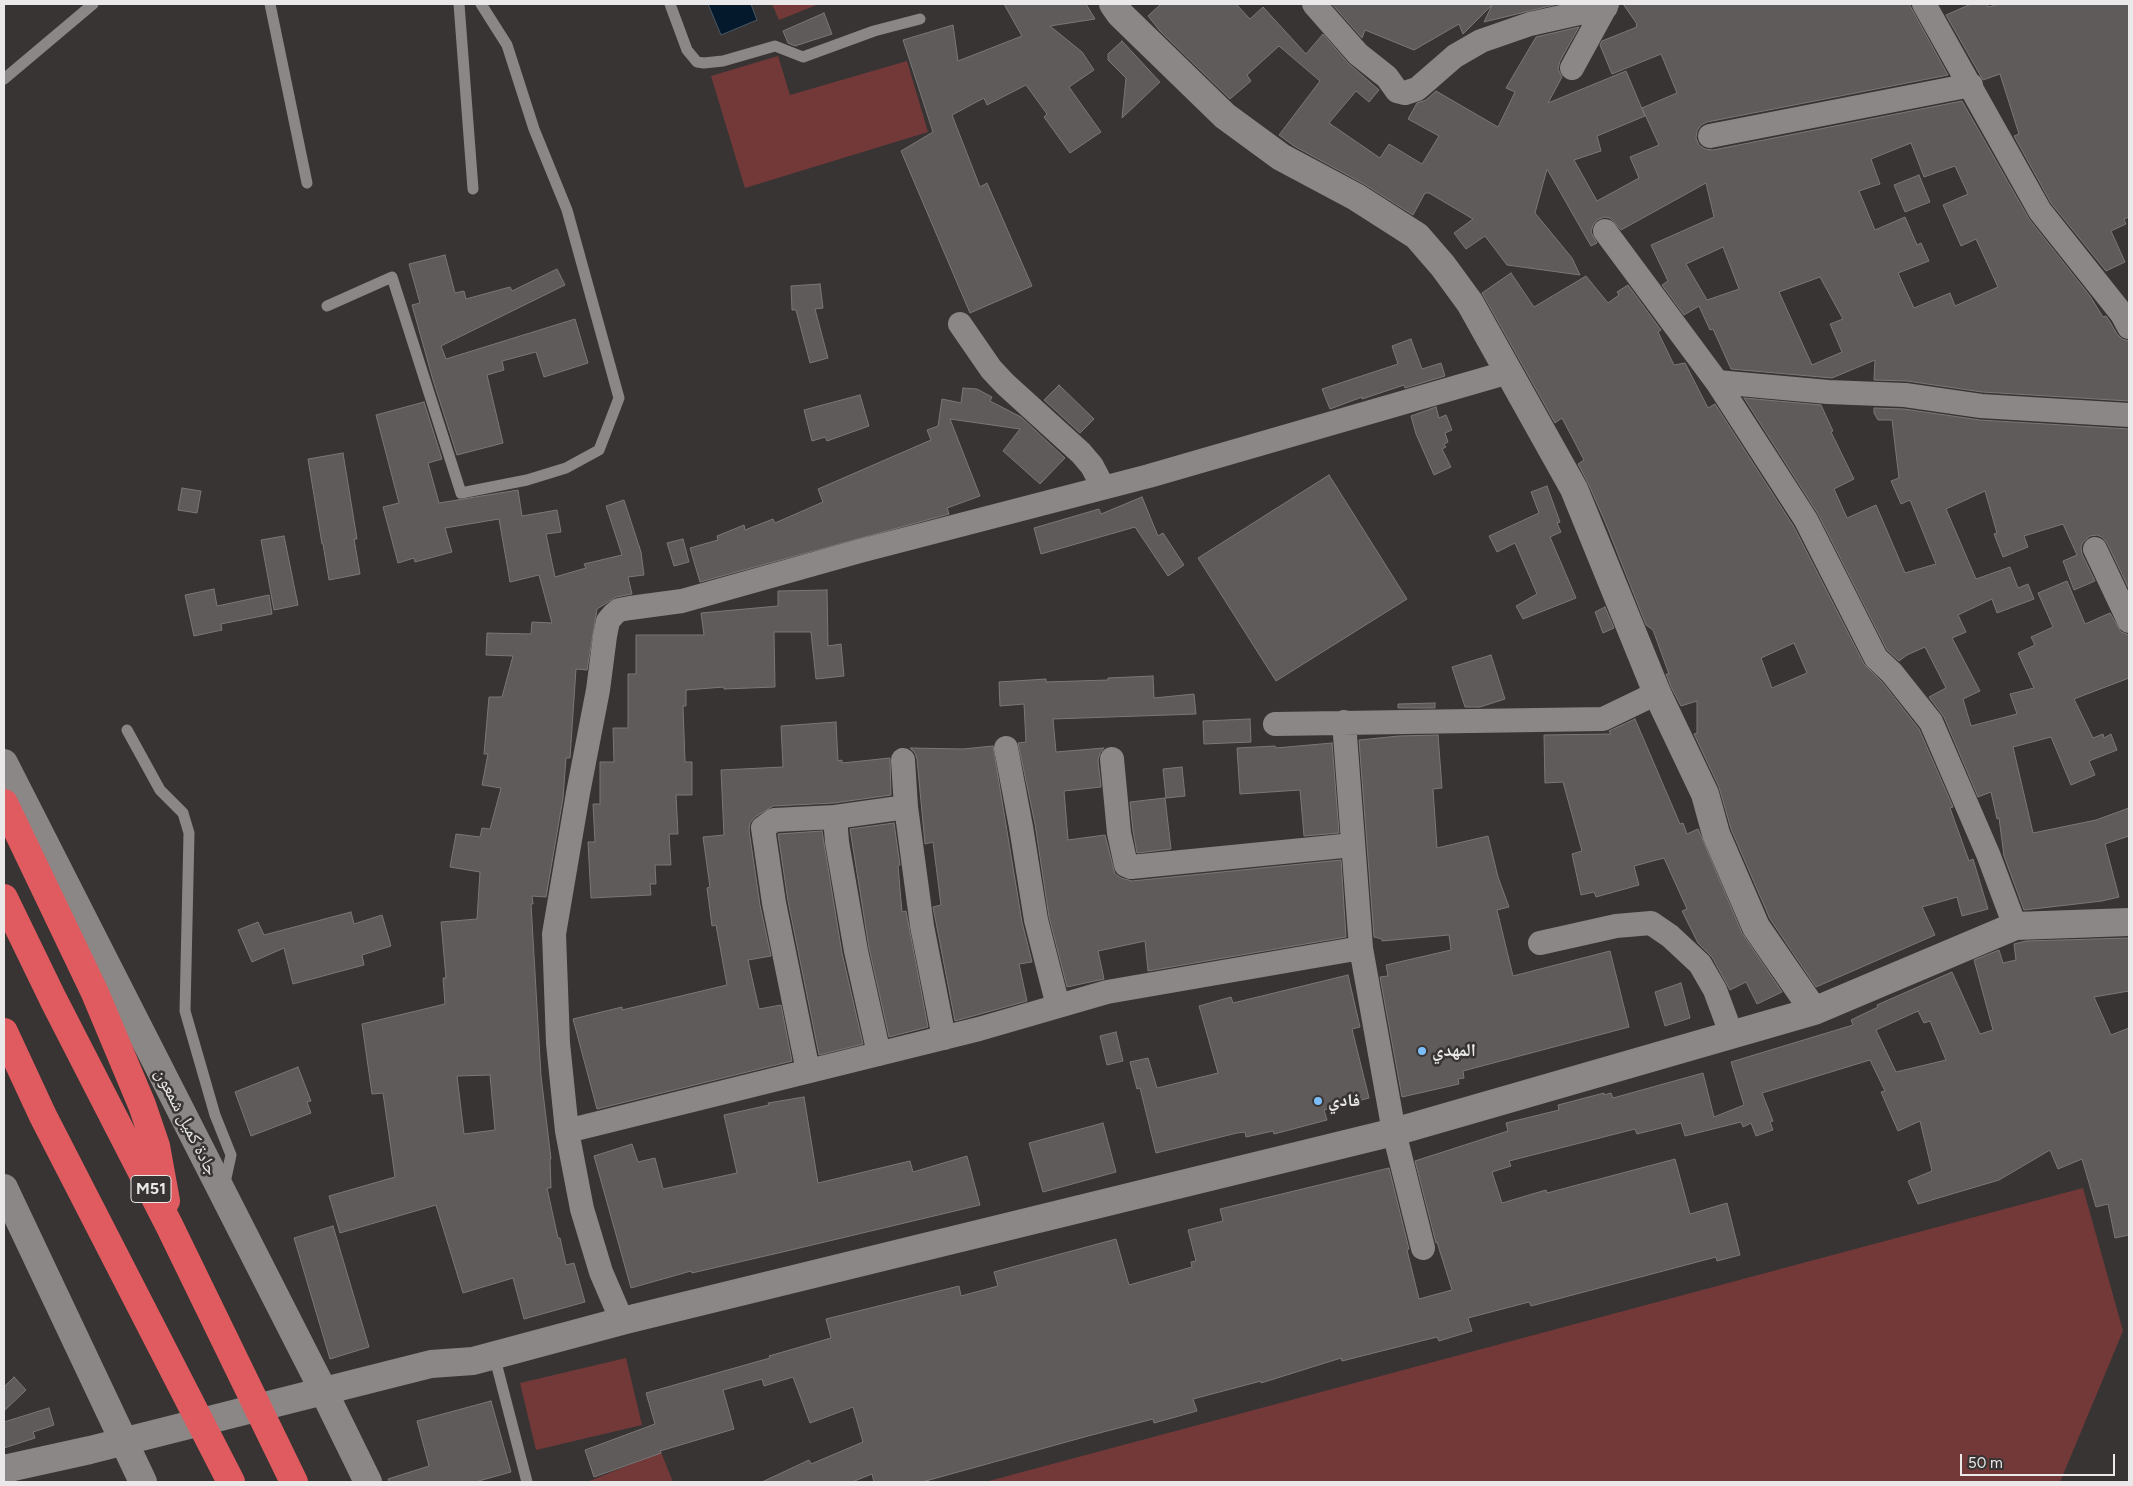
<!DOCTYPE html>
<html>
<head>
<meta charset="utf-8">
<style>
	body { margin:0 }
	#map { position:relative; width:2133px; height:1486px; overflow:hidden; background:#383434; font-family:Figtree,sans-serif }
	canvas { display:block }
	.frame { position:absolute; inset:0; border:5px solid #eae8e8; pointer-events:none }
	.scale { position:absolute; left:1960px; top:1454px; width:155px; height:22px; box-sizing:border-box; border:2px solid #eae8e8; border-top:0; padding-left:6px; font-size:15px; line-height:18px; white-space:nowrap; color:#eae8e8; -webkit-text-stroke:4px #383434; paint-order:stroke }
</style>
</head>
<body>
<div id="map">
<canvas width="2133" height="1486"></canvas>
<div class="frame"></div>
<div class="scale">50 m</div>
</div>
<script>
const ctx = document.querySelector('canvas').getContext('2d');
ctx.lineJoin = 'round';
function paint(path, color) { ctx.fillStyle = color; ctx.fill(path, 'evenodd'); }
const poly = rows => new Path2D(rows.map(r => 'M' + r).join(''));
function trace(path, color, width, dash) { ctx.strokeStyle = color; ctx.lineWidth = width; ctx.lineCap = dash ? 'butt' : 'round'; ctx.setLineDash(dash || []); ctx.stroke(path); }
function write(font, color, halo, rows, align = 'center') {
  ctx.font = font + ' Figtree,"Noto Naskh Arabic",sans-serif'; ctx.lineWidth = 5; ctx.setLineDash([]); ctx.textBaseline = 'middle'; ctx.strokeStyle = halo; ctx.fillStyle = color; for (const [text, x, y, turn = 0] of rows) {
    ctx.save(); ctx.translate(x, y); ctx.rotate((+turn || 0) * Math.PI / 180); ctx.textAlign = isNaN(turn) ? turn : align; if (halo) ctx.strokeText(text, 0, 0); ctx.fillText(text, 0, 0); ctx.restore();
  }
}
paint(poly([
	[772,4,819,4,779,20],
	[778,56,790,95,907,61,928,132,745,188,711,76],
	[2083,1188,2123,1331,2060,1482,985,1482],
	[626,1358,642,1425,536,1450,520,1383],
	[661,1452,673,1482,587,1482]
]), '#733939');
const water = poly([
	[708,4,751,4,757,20,721,35,708,4]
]);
paint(water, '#041a2c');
trace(water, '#495864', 1);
const building = poly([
	[1004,4,1086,4,1095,19,1050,26,1082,52,1094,70,1069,87,1101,132,1070,153,1044,117,1047,114,1026,85,987,105,984,98,952,115,980,187,987,183,1032,286,970,313,901,151,933,132,903,40,953,25,958,61,1022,36,1004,4],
	[1161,4,1236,4,1250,19,1263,7,1306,54,1323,34,1348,63,1379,90,1369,102,1356,91,1329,123,1380,158,1389,144,1422,164,1439,136,1408,119,1417,103,1426,100,1436,91,1498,127,1515,92,1506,88,1536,37,1579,27,1560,61,1558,69,1562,77,1548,103,1626,71,1645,116,1597,136,1601,151,1574,160,1597,201,1639,178,1630,157,1659,145,1642,108,1677,93,1661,54,1612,74,1600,45,1602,41,1637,27,1636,25,1637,24,1623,4,1909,4,1948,75,1707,122,1701,125,1697,131,1696,138,1699,145,1705,149,1713,150,1962,101,2029,219,2090,296,2103,317,2106,316,2110,322,2117,334,2122,339,2129,341,2129,401,1982,392,1907,381,1874,380,1875,360,1832,378,1731,369,1713,329,1710,330,1699,306,1684,315,1662,285,1668,281,1651,245,1714,217,1706,183,1621,230,1610,218,1604,217,1597,220,1593,225,1591,232,1597,243,1591,246,1547,169,1535,213,1572,258,1580,275,1507,265,1485,236,1466,249,1454,233,1473,219,1429,193,1425,193,1413,215,1364,184,1294,146,1279,135,1320,81,1279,46,1247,75,1251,81,1230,99,1160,31,1148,16,1161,4],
	[1911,143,1924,177,1955,166,1968,194,1943,205,1961,246,1976,239,1998,287,1955,306,1950,293,1914,308,1898,273,1929,261,1921,243,1917,245,1905,217,1875,230,1859,191,1880,184,1871,159,1911,143],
	[1723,247,1739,289,1707,300,1686,264,1723,247],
	[1820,277,1843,319,1830,324,1842,352,1812,365,1779,292,1820,277],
	[1332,4,1558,4,1484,22,1492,5,1463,34,1459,24,1414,50,1365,30,1362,38,1332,4],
	[1971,4,1987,4,1988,7,2000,4,2129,4,2129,217,2124,219,2126,224,2111,231,2125,262,2106,271,2051,203,2014,136,2019,134,2000,74,1983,80,1946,15,1971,4],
	[824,13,832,34,795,46,788,43,783,31,824,13],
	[1122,41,1160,82,1122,118,1126,78,1108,60,1108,54,1122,41],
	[1919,175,1930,202,1905,212,1894,185,1919,175],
	[445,255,455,293,464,291,466,299,510,287,512,291,557,269,565,285,441,346,446,359,575,319,588,363,544,377,536,352,502,361,504,370,487,375,503,443,457,455,433,380,412,305,420,303,409,264,445,255],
	[1511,273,1534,307,1586,276,1608,303,1619,295,1617,292,1628,285,1661,330,1658,332,1674,365,1685,363,1708,408,1715,404,1794,527,1864,664,1882,682,1919,729,1953,807,1950,808,1969,861,1973,859,1988,909,1962,916,1957,897,1922,907,1935,935,1816,987,1770,919,1731,829,1719,787,1694,734,1697,733,1697,701,1681,706,1671,687,1666,674,1669,674,1653,630,1646,625,1606,524,1588,483,1578,464,1584,460,1562,418,1555,423,1482,293,1511,273],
	[1794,643,1807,673,1772,688,1761,658,1794,643],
	[820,284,823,308,815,309,828,358,810,363,796,310,792,310,791,286,820,284],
	[1411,339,1422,369,1441,363,1445,376,1405,388,1404,385,1362,399,1362,397,1330,409,1322,389,1398,364,1392,346,1411,339],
	[1059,385,1094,419,1080,433,1044,400,1059,385],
	[963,388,977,389,992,397,990,401,1021,417,1065,458,1040,484,1003,451,1020,429,950,419,980,496,947,508,949,514,700,582,690,548,718,540,717,536,744,525,745,530,773,519,775,523,823,502,818,489,931,440,927,430,938,426,942,399,961,403,963,388],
	[860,395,869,426,827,441,825,437,812,441,804,410,860,395],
	[1744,398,1821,405,1833,431,1831,432,1854,479,1834,489,1847,518,1876,505,1905,573,1936,564,1910,500,1901,504,1891,481,1899,478,1892,420,1878,420,1874,413,1874,408,1904,409,1980,420,2129,429,2129,589,2107,543,2102,537,2097,535,2090,536,2083,542,2081,547,2082,554,2095,581,2074,590,2063,561,2077,555,2063,524,2024,536,2028,547,2003,557,1994,534,1997,533,1985,491,1946,509,1976,579,2010,567,2018,588,2028,584,2034,599,1997,613,1992,599,1958,615,1966,632,1952,638,1980,691,1963,699,1971,726,2017,714,2010,694,2034,688,2018,653,2035,645,2031,637,2053,627,2038,593,2067,581,2085,624,2110,613,2121,632,2129,635,2129,678,2074,699,2093,738,2103,734,2104,738,2111,734,2117,750,2089,761,2095,775,2071,785,2051,737,2013,747,2033,833,2096,820,2129,808,2129,836,2105,844,2119,897,2102,901,2024,910,2004,856,1999,818,1997,819,1991,792,1978,797,1944,717,1929,697,1946,688,1925,647,1907,655,1899,661,1887,650,1818,514,1744,398],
	[424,402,442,459,428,463,439,503,518,490,522,516,557,510,561,532,546,534,555,577,586,568,584,564,622,555,606,506,624,500,641,552,644,575,628,577,632,594,616,597,597,609,587,670,576,669,570,758,566,758,563,798,546,897,532,896,533,904,531,904,541,1076,551,1159,550,1159,551,1188,547,1188,558,1238,560,1238,566,1265,574,1263,585,1302,524,1319,513,1278,463,1293,436,1205,340,1233,329,1196,395,1177,383,1093,372,1094,362,1024,445,1004,443,978,446,978,441,922,477,919,480,872,450,867,456,834,480,837,482,828,490,829,501,788,482,785,488,754,484,754,489,697,502,697,513,656,486,655,487,633,531,634,532,622,552,623,539,575,510,582,499,519,445,528,452,552,415,562,414,558,398,563,383,507,399,503,376,415,424,402],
	[490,1075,495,1130,464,1134,457,1076,490,1075],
	[1436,407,1439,418,1446,415,1452,430,1445,433,1448,442,1444,444,1446,447,1442,449,1451,467,1434,475,1416,434,1411,416,1436,407],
	[343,453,357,539,354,539,360,574,329,580,323,544,322,544,308,459,343,453],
	[1329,475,1407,599,1276,681,1198,558,1329,475],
	[1547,486,1560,522,1557,523,1561,532,1550,537,1576,598,1523,619,1516,606,1537,594,1515,543,1497,552,1489,536,1539,513,1531,492,1547,486],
	[182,488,201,491,197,513,178,510,182,488],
	[1142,497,1158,536,1163,533,1184,565,1168,576,1135,527,1041,554,1034,528,1099,509,1101,514,1142,497],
	[284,536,298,605,274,610,261,540,284,536],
	[683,539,689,562,674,566,667,543,683,539],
	[214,589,217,606,269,595,272,614,221,624,222,630,194,636,185,595,214,589],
	[827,590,828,646,841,644,844,676,816,679,811,632,774,632,775,687,724,689,724,687,686,690,686,706,683,706,685,762,692,762,692,795,676,795,678,834,669,834,671,865,655,865,656,884,650,884,651,895,591,898,588,842,595,842,593,804,600,804,600,762,614,762,613,728,628,728,628,674,636,674,636,635,704,635,701,613,778,606,778,591,827,590],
	[1605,607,1614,628,1603,633,1595,612,1605,607],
	[1491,655,1505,699,1480,707,1465,707,1452,667,1491,655],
	[1153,676,1154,698,1194,694,1196,714,1053,719,1056,752,1104,748,1100,753,1098,760,1101,787,1064,791,1068,840,1105,835,1115,874,1121,878,1132,881,1341,860,1346,937,1148,971,1145,941,1098,951,1104,979,1067,987,1049,917,1035,824,1018,743,1026,742,1024,704,1000,706,999,682,1046,679,1046,682,1108,680,1108,678,1153,676],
	[1435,703,1435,708,1398,708,1398,704,1435,703],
	[1250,719,1251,742,1204,744,1203,721,1250,719],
	[1635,719,1680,824,1683,823,1687,834,1698,829,1742,933,1782,992,1757,1004,1746,982,1730,990,1712,957,1698,943,1682,911,1687,909,1664,858,1634,866,1639,885,1596,897,1594,892,1581,895,1572,854,1582,851,1563,782,1545,783,1544,735,1611,734,1609,731,1635,719],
	[836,722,838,761,842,760,842,763,890,758,891,795,834,803,773,806,755,817,750,823,749,830,760,905,771,956,748,960,759,1009,781,1005,792,1061,597,1109,573,1019,622,1007,622,1010,727,985,716,925,712,926,707,888,710,887,703,837,724,835,721,770,783,767,781,726,836,722],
	[1438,735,1442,788,1433,789,1437,848,1488,836,1498,877,1509,907,1497,910,1513,976,1610,951,1629,1027,1463,1071,1464,1078,1458,1079,1459,1084,1402,1097,1380,977,1388,976,1386,965,1451,950,1449,935,1382,941,1382,939,1374,937,1359,740,1399,736,1438,735],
	[1332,743,1339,833,1304,836,1300,790,1240,794,1237,748,1275,746,1276,748,1332,743],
	[993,746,1022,922,1032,962,1019,964,1027,1001,955,1021,933,907,941,905,933,842,925,844,917,759,915,753,910,748,963,749,993,746],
	[1182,767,1185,796,1166,798,1163,769,1182,767],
	[1165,798,1171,849,1137,853,1133,831,1130,802,1165,798],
	[894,823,900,865,898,866,902,912,906,911,928,1027,889,1037,869,948,850,829,894,823],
	[822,831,842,953,863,1044,819,1055,788,901,778,834,822,831],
	[351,912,354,924,382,915,391,946,362,955,364,965,293,984,284,948,252,962,238,930,258,922,264,935,351,912],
	[2129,938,2129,991,2094,997,2111,1035,2129,1028,2129,1235,2115,1238,2108,1204,2096,1207,2082,1159,2058,1169,2050,1150,1999,1180,1918,1204,1908,1181,1932,1171,1920,1121,1898,1131,1881,1092,1885,1091,1870,1060,1762,1093,1773,1121,1770,1122,1773,1130,1756,1136,1751,1123,1743,1127,1741,1122,1685,1136,1681,1123,1637,1134,1635,1129,1509,1161,1511,1166,1492,1172,1502,1203,1546,1190,1547,1193,1675,1159,1690,1214,1727,1203,1740,1255,1717,1261,1716,1257,1531,1306,1529,1302,1468,1318,1472,1331,1439,1341,1437,1337,1342,1361,1341,1358,1261,1383,1261,1381,1193,1399,1197,1411,1154,1423,1153,1419,1088,1436,922,1482,874,1482,872,1474,852,1482,762,1482,809,1460,811,1464,863,1442,853,1407,810,1423,793,1377,764,1386,762,1379,723,1390,734,1429,660,1451,661,1453,594,1477,585,1450,655,1424,646,1393,770,1358,769,1356,831,1338,826,1319,959,1286,961,1296,998,1286,994,1272,1116,1239,1129,1285,1192,1267,1191,1262,1196,1261,1188,1230,1223,1221,1220,1209,1389,1168,1409,1249,1407,1250,1419,1299,1452,1290,1437,1242,1436,1243,1415,1161,1508,1131,1506,1123,1559,1110,1558,1105,1604,1093,1604,1095,1611,1093,1613,1098,1703,1073,1714,1117,1744,1105,1731,1062,1853,1025,1851,1020,1878,1007,1877,1005,1952,972,1980,1034,1993,1030,1974,960,1999,950,2003,963,2016,960,2014,944,2026,941,2129,938],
	[1918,1011,1924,1023,1930,1021,1946,1060,1896,1072,1876,1030,1918,1011],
	[1348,975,1360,1027,1352,1029,1369,1098,1324,1110,1327,1120,1274,1134,1273,1131,1246,1137,1245,1132,1237,1133,1156,1153,1140,1088,1137,1089,1130,1062,1148,1058,1157,1088,1218,1073,1199,1006,1231,997,1233,1003,1348,975],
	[1681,983,1690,1018,1665,1026,1655,992,1681,983],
	[1116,1032,1123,1061,1107,1065,1100,1036,1116,1032],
	[298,1067,311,1101,307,1102,311,1113,251,1136,235,1092,298,1067],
	[804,1097,818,1183,910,1161,913,1172,967,1156,980,1205,791,1250,692,1273,691,1271,631,1288,594,1156,632,1144,638,1162,655,1158,663,1189,737,1173,724,1115,769,1105,768,1103,804,1097],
	[1103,1123,1116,1172,1043,1192,1029,1143,1103,1123],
	[333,1226,369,1347,330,1359,294,1238,333,1226],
	[14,1377,26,1390,4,1411,4,1387,14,1377],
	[491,1401,511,1472,475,1482,389,1482,388,1479,429,1466,417,1421,491,1401],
	[49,1408,54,1425,33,1432,35,1438,4,1448,4,1422,49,1408]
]);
paint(building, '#5f5b5b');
trace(building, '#7b7777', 1);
trace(poly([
	[270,4,307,183],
	[459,4,473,189],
	[670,4,687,50,697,62,704,63,723,61,775,46,803,57,874,31,920,19],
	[4,79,93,4],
	[327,306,392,277,461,493,527,480,566,468,599,450,619,398,567,210,534,129,507,45,481,4],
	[127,730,160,790,183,813,189,833,185,1011,215,1115,231,1155,224,1187],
	[494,1355,527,1482]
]), '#8b8787', 11);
trace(poly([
	[1314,4,1358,54,1387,77,1397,91,1405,93,1417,89,1455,56,1481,41,1530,24,1606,7],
	[1924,4,2040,211,2122,314,2129,327],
	[1572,68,1607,4],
	[1710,136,1971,85],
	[1605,231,1717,382,1806,520,1876,658,1892,673,1931,722,1988,854,2015,926],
	[960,324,991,369,1005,384,1081,453,1092,466,1103,487],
	[1717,382,1828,392,1905,395,1981,406,2129,415],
	[2095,549,2129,621],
	[1344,722,1361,948,1394,1132,1423,1248],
	[1275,724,1603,719,1657,693],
	[1006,748,1021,827,1036,920,1058,1006],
	[1112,759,1119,833,1126,865,1131,867,1353,845],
	[903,760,906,807,922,926,944,1038],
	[835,817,906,807],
	[1540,943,1616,926,1651,923,1670,936,1700,964,1715,990,1732,1036],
	[808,1071,774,903,763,828,774,820,835,817,837,842,856,951,879,1054],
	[567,1131,979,1029,1107,992,1361,948],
	[622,1321,601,1272,582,1209,567,1131,558,1043,554,934,578,793,598,690,605,636,608,621,614,614,619,610,630,608,682,601,860,551,1149,476,1509,372]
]), '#8b8787', 24);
trace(poly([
	[1113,4,1120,14,1225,116,1281,157,1356,197,1417,236,1443,266,1470,303,1574,489,1657,693,1705,794,1716,834,1756,927,1814,1011],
	[4,763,324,1392,368,1482],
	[4,1188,143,1482],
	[4,1469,90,1450,431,1364,473,1361,622,1321,1394,1132,1814,1011,2015,926,2129,922]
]), '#8b8787', 28);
trace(poly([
	[4,803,95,993,142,1105,156,1146,166,1201],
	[4,898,53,999,169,1225,294,1482],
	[4,1032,43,1116,231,1482]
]), '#df5b5f', 28);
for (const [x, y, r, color] of [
	[1422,1051,5,"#7cbef9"],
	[1318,1101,5,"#7cbef9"]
]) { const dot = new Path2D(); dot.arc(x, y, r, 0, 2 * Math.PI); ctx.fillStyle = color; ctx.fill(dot); trace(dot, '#383434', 2); }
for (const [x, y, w] of [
	[151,1189,40]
]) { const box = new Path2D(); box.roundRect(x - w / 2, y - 13.5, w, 27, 4); ctx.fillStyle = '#383434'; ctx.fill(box); trace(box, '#eae8e8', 1); }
write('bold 16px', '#eae8e8', null, [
	["M51",151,1189]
]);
write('bold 18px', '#eae8e8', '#383434', [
	["المهدي",1432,1051],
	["فادي",1328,1101]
], 'left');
write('18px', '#eae8e8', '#383434', [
	["جادة كميل شمعون",186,1122,63]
]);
</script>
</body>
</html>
